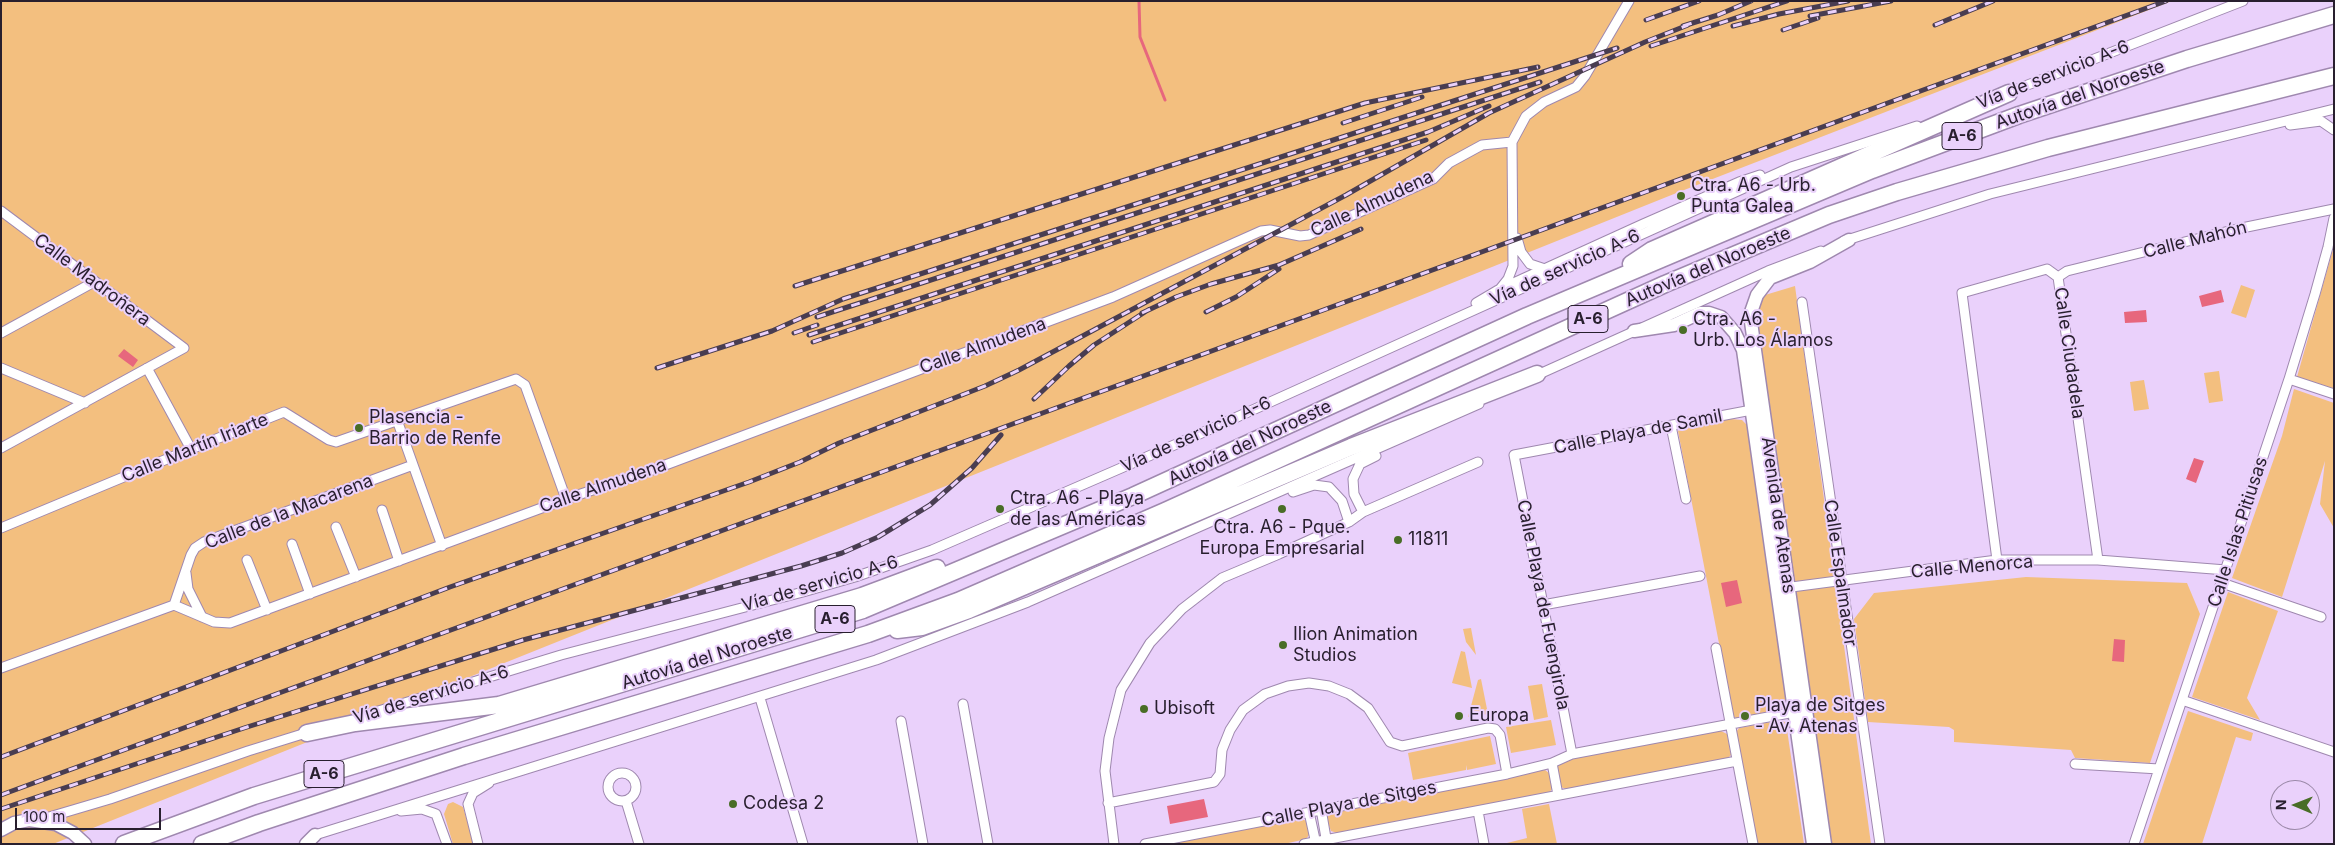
<!DOCTYPE html>
<html>
<head>
<meta charset="utf-8">
<style>
	body { margin:0 }
	#map { position:relative; width:2335px; height:845px; overflow:hidden; background:#ead1fb; font-family:Inter,sans-serif }
	canvas { display:block }
	.frame { position:absolute; inset:0; border:2px solid #281f2e; pointer-events:none }
	.north { position:absolute; left:2270px; top:780px; width:50px; height:50px; box-sizing:border-box; background:#ead1fb; border:1px solid #9c8aa9; border-radius:50%; rotate:271deg; font-size:14px; font-weight:700; line-height:20px; text-align:center; color:#281f2e }
	.north::after { content:''; display:block; margin:auto; width:18px; height:22px; background:#496d26; clip-path:polygon(50% 0,100% 100%,50% 72%,0 100%) }
	.scale { position:absolute; left:15px; top:808px; width:146px; height:22px; box-sizing:border-box; border:2px solid #281f2e; border-top:0; padding-left:6px; font-size:15px; line-height:18px; white-space:nowrap; color:#281f2e; -webkit-text-stroke:4px #ead1fb; paint-order:stroke }
</style>
</head>
<body>
<div id="map">
<canvas width="2335" height="845"></canvas>
<div class="frame"></div>
<div class="north">N</div>
<div class="scale">100 m</div>
</div>
<script>
const ctx = document.querySelector('canvas').getContext('2d');
ctx.lineJoin = 'round';
function paint(path, color) { ctx.fillStyle = color; ctx.fill(path, 'evenodd'); }
const poly = rows => new Path2D(rows.map(r => 'M' + r).join(''));
function trace(path, color, width, dash) { ctx.strokeStyle = color; ctx.lineWidth = width; ctx.lineCap = dash ? 'butt' : 'round'; ctx.setLineDash(dash || []); ctx.stroke(path); }
function write(font, color, halo, rows, align = 'center') {
  ctx.font = font + ' Inter,sans-serif'; ctx.lineWidth = 4; ctx.setLineDash([]); ctx.textBaseline = 'middle'; ctx.strokeStyle = halo; ctx.fillStyle = color; for (const [text, x, y, turn = 0] of rows) {
    ctx.save(); ctx.translate(x, y); ctx.rotate((+turn || 0) * Math.PI / 180); ctx.textAlign = isNaN(turn) ? turn : align; if (halo) ctx.strokeText(text, 0, 0); ctx.fillText(text, 0, 0); ctx.restore();
  }
}
paint(poly([
	[1,1,2172,1,1679,192,53,844,1,844],
	[2334,246,2334,389,2297,377],
	[2241,285,2255,290,2246,318,2231,313],
	[1795,286,1871,844,1832,844,1756,317,1759,305,1765,295],
	[2219,371,2223,401,2209,403,2204,373],
	[2144,380,2149,409,2134,411,2130,382],
	[2294,389,2334,403,2334,528,2320,504,2325,461,2282,597,2232,578,2282,436],
	[1731,419,1742,420,1747,425,1786,697,1785,705,1781,709,1736,718,1733,716,1678,431,1681,428],
	[2026,577,2187,583,2200,614,2150,763,2075,758,2071,750,1954,742,1954,730,1949,727,1868,722,1854,619,1874,593],
	[2228,592,2278,611,2247,698,2260,720,2192,697],
	[1471,628,1476,655,1466,642,1463,629],
	[1461,651,1465,652,1472,688,1452,683],
	[1481,679,1488,714,1468,717,1478,680],
	[1542,684,1548,717,1534,720,1528,686],
	[2188,711,2253,733,2251,741,2236,737,2202,844,2143,844],
	[1551,720,1556,745,1511,753,1506,727],
	[1782,720,1786,723,1804,844,1757,844,1736,732,1739,728],
	[1721,731,1727,734,1731,755,1727,759,1566,789,1561,787,1557,766,1562,760],
	[1490,736,1496,764,1467,770,1466,765,1466,770,1413,780,1408,753],
	[1545,770,1549,773,1552,789,1549,793,1337,833,1331,831,1328,823,1328,816,1335,811],
	[453,802,463,807,474,844,453,844,444,814,448,804],
	[1549,804,1557,844,1503,844,1527,838,1522,809],
	[1301,818,1306,821,1309,835,1306,839,1284,844,1165,844]
]), '#f3bf7f');
paint(poly([
	[2221,290,2224,302,2202,307,2199,296],
	[2146,310,2147,322,2125,323,2124,312],
	[124,349,138,360,133,367,118,356],
	[2194,458,2204,461,2196,483,2186,479],
	[1737,580,1742,603,1726,607,1721,583],
	[2114,639,2125,640,2124,662,2112,661],
	[1204,799,1208,817,1170,824,1167,806]
]), '#e7677d');
trace(poly([
	[1139,1,1140,37,1165,100]
]), '#e7677d', 3);
const street = poly([
	[2007,93,2243,1],
	[2290,125,2321,121,2334,130],
	[1,211,184,348,1,448],
	[1517,238,1521,252,1530,264,1545,269],
	[1844,241,1990,194,2334,109],
	[2058,277,2067,271,2237,229,2334,209],
	[1500,289,1508,279,1513,266,1512,142,1526,116,1544,102,1576,87,1585,76,1629,1],
	[1802,302,1880,844],
	[1476,303,1498,290,1643,224,1739,182,1760,175],
	[1,333,94,282],
	[1,368,85,403],
	[147,368,191,449],
	[1535,376,1768,271,1821,251],
	[2289,379,2334,394],
	[397,420,442,546],
	[1671,426,1686,499],
	[1293,492,1314,485,1329,487,1342,501,1349,522],
	[382,510,399,561],
	[1363,512,1354,494,1353,479,1360,464,1376,456],
	[336,527,356,577],
	[1,528,191,449,284,412,329,440,336,442,516,379,525,385,566,499],
	[292,544,310,594],
	[247,560,267,610],
	[1997,560,1962,293,2047,269,2058,277,2098,560],
	[186,573,188,589,202,617],
	[2222,583,2321,617],
	[1784,588,1997,560,2098,560,2226,570],
	[174,605,214,622,230,623,566,499,652,470,1113,297,1261,231,1270,230,1300,236,1309,235,1433,179,1449,163,1482,145,1512,142],
	[174,605,191,555,195,548,204,542,413,465],
	[1543,605,1700,576],
	[1716,648,1753,844],
	[1,668,174,605],
	[760,698,803,844],
	[2182,700,2334,752],
	[963,704,988,844],
	[362,716,561,655,803,592,855,577,932,550,1195,436,1791,167,1917,126],
	[901,721,923,844],
	[1572,754,1514,455,1757,409],
	[1552,763,1558,795],
	[2075,764,2159,769],
	'608 787a14 14 0 1 1 28 0a14 14 0 1 1-28 0Z',
	[626,801,639,844],
	[1108,803,1214,782,1220,774,1222,750,1230,730,1243,710,1265,694,1288,686,1309,683,1329,686,1349,694,1368,708,1390,742,1402,746,1488,728,1495,729,1500,735,1507,774],
	[1321,809,1327,844],
	[401,811,422,809,436,814,447,844],
	[1478,811,1484,844],
	[1309,812,1316,844],
	[39,820,110,799,248,751,309,732],
	[315,835,876,660,1028,602,1479,404],
	[478,844,468,804,473,793,489,783],
	[1114,844,1105,771,1109,738,1121,690,1150,643,1182,609,1222,578,1279,554,1349,522,1363,512,1478,462],
	[1145,844,1507,774,1552,763,1572,754,1800,711],
	[1304,844,1737,761],
	[2134,844,2289,379,2315,294,2328,247,2334,218]
]);
const secondary = poly([
	[1634,331,1674,325,1700,313,1709,313,1721,317,1735,333,1743,350,1813,844],
	[1,830,14,823,29,820,56,824,73,833,85,844],
	[306,844,315,835],
	[1825,844,1750,315,1757,295,1770,278,1810,262,1849,240]
]);
const highway = poly([
	[1631,264,1652,250,2009,93],
	[897,630,922,627,969,610,1351,447,1537,374],
	[307,733,355,723,499,705,862,596,937,568],
	[124,844,254,796,863,610,1133,496,1527,316,1872,170,2019,115,2187,59,2334,15],
	[202,844,259,823,464,756,868,634,958,601,1165,511,1665,284,1829,215,1897,192,2048,148,2334,76]
]);
trace(street, '#9f88af', 11);
trace(secondary, '#9f88af', 15);
trace(highway, '#9f88af', 19);
trace(street, '#fff', 9);
trace(secondary, '#fff', 12);
trace(highway, '#fff', 16);
const rail = poly([
	[1810,16,1891,1],
	[1646,20,1699,1],
	[1935,25,1993,1],
	[1683,26,1718,15,1751,1],
	[1733,26,1779,14,1848,1],
	[1783,30,1818,18],
	[1651,46,1787,1],
	[1343,123,1422,97],
	[795,286,1365,103,1538,67],
	[1206,312,1236,297,1279,269],
	[1142,313,1176,297,1211,284,1279,265,1361,229],
	[817,317,1540,82],
	[794,333,817,325],
	[809,335,1428,132,1489,106],
	[813,342,1426,140],
	[657,368,772,331,843,299,1617,48],
	[1034,399,1069,366,1094,345,1148,310],
	[1,757,450,587,749,482,800,462,839,443,985,386,1019,370,1346,195,1489,113,1645,42,1688,25],
	[1,795,2166,1],
	[1,809,244,728,523,640,801,566,842,553,878,537,930,505,972,468,1001,435]
]);
trace(rail, '#493d51', 5);
trace(rail, '#ead1fb', 3, [9]);
for (const [x, y, r, color] of [
	[1681,196,5,"#496d26"],
	[1683,330,5,"#496d26"],
	[359,428,5,"#496d26"],
	[1000,509,5,"#496d26"],
	[1282,509,5,"#496d26"],
	[1398,540,5,"#496d26"],
	[1283,645,5,"#496d26"],
	[1144,709,5,"#496d26"],
	[1459,716,5,"#496d26"],
	[1745,716,5,"#496d26"],
	[733,804,5,"#496d26"]
]) { const dot = new Path2D(); dot.arc(x, y, r, 0, 2 * Math.PI); ctx.fillStyle = color; ctx.fill(dot); trace(dot, '#ead1fb', 2); }
for (const [x, y, w] of [
	[1962,136,40],
	[1588,319,40],
	[835,619,40],
	[324,774,40]
]) { const box = new Path2D(); box.roundRect(x - w / 2, y - 13.5, w, 27, 4); ctx.fillStyle = '#ead1fb'; ctx.fill(box); trace(box, '#281f2e', 1); }
write('bold 16px', '#281f2e', null, [
	["A-6",1962,136],
	["A-6",1588,319],
	["A-6",835,619],
	["A-6",324,774]
]);
write('18px', '#281f2e', '#ead1fb', [
	["Vía de servicio A-6",2053,75,-21],
	["Autovía del Noroeste",2080,95,-19],
	["Calle Almudena",1372,204,-25],
	["Calle Mahón",2195,240,-14],
	["Autovía del Noroeste",1708,267,-23],
	["Vía de servicio A-6",1565,268,-24],
	["Calle Madroñera",92,280,37],
	["Calle Almudena",983,346,-20],
	["Calle Ciudadela",2069,353,82],
	["Calle Playa de Samil",1638,432,-11],
	["Vía de servicio A-6",1196,435,-24],
	["Autovía del Noroeste",1250,443,-25],
	["Calle Martín Iriarte",195,448,-22],
	["Calle Almudena",603,486,-19],
	["Calle de la Macarena",289,512,-21],
	["Avenida de Atenas",1778,515,82],
	["Calle Islas Pitiusas",2238,532,-72],
	["Calle Menorca",1972,567,-5],
	["Calle Espalmador",1840,573,82],
	["Vía de servicio A-6",820,584,-16],
	["Calle Playa de Fuengirola",1543,605,79],
	["Autovía del Noroeste",707,658,-17],
	["Vía de servicio A-6",431,695,-17],
	["Calle Playa de Sitges",1349,804,-11]
]);
write('18px', '#281f2e', '#ead1fb', [
	["Ctra. A6 - Urb.",1691,186],
	["Punta Galea",1691,207],
	["Ctra. A6 -",1693,320],
	["Urb. Los Álamos",1693,341],
	["Plasencia -",369,418],
	["Barrio de Renfe",369,439],
	["Ctra. A6 - Playa",1010,499],
	["de las Américas",1010,520],
	["Ctra. A6 - Pque.",1282,528,"center"],
	["Europa Empresarial",1282,549,"center"],
	["11811",1408,540],
	["Ilion Animation",1293,635],
	["Studios",1293,656],
	["Playa de Sitges",1755,706],
	["- Av. Atenas",1755,727],
	["Ubisoft",1154,709],
	["Europa",1469,716],
	["Codesa 2",743,804]
], 'left');
</script>
</body>
</html>
